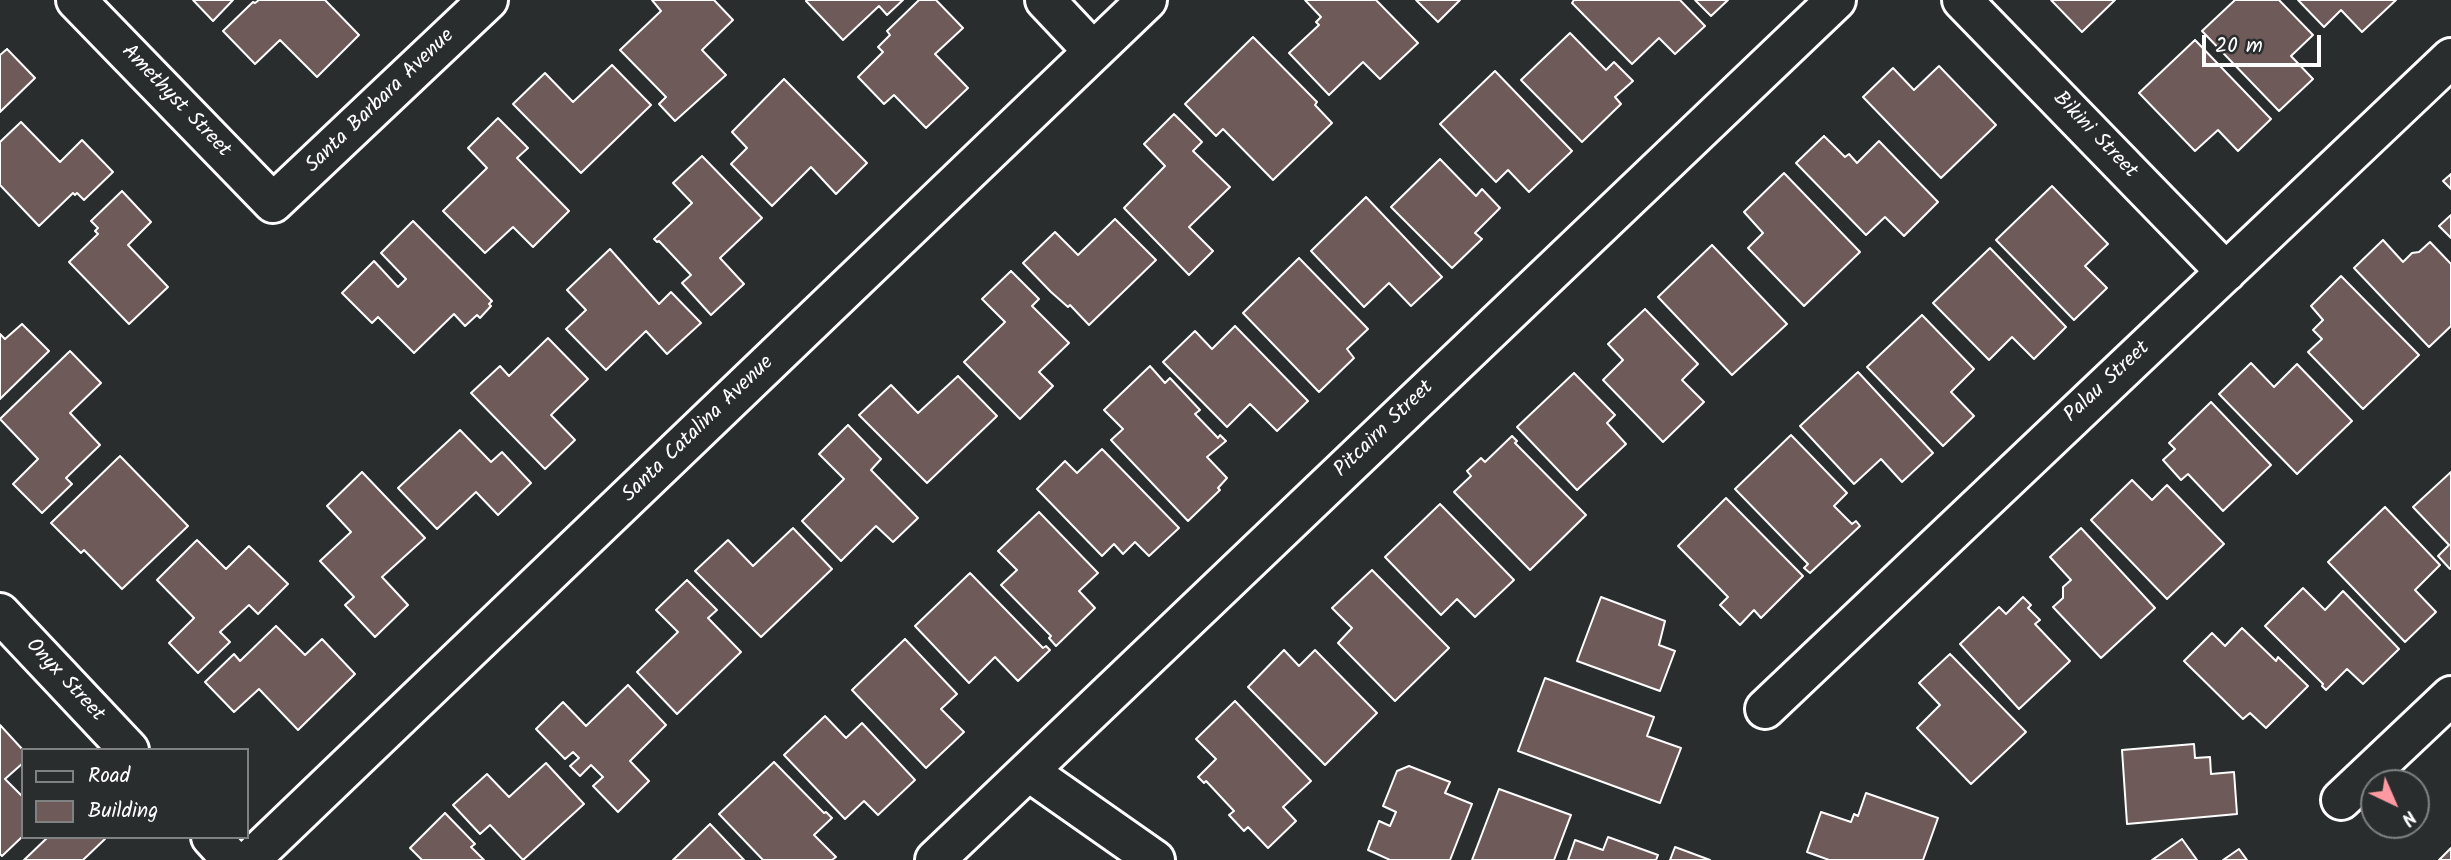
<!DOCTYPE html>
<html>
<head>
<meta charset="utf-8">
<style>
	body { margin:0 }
	#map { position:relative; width:2451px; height:860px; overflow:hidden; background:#2a2d2e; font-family:Kalam,sans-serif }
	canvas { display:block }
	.legend { position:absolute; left:21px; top:748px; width:228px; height:91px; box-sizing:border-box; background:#2a2d2e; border:2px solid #7f8182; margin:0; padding:9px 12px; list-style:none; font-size:21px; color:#fff }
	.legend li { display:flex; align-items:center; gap:14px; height:35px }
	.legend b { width:35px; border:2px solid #7f8182 }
	.north { position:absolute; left:2360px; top:769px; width:70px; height:70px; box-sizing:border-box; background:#2a2d2e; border:2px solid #7f8182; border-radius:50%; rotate:136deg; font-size:19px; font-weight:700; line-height:28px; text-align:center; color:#fff }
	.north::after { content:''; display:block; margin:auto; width:24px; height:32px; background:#ff9aa2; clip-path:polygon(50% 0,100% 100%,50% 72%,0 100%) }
	.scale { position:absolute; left:2202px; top:35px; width:119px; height:32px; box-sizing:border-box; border:4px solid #fff; border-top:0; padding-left:9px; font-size:21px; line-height:24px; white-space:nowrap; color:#fff; -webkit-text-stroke:5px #2a2d2e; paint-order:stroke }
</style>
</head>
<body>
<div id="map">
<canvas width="2451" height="860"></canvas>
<ul class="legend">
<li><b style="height:9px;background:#2a2d2e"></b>Road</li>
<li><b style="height:19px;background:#6d5a59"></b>Building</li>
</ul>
<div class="north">N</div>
<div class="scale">20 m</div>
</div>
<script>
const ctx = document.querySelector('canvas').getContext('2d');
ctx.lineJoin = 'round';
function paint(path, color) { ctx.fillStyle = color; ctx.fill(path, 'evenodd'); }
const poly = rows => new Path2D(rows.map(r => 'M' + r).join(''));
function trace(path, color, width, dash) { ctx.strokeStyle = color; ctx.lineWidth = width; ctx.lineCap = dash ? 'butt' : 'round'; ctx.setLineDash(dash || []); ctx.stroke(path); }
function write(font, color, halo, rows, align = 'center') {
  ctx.font = font + ' Kalam,sans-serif'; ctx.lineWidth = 6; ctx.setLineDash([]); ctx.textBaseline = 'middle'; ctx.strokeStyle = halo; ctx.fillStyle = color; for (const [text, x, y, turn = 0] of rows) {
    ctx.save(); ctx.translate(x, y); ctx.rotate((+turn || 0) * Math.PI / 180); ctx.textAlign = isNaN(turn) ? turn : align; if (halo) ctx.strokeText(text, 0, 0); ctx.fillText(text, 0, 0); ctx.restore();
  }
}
const building = poly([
	[193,0,233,0,213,21,193,0],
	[259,0,325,0,359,35,317,77,280,40,255,64,223,31,253,2,255,3,259,0],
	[652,0,714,0,733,20,702,50,726,75,675,121,659,104,666,97,620,50,661,11,652,0],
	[807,0,903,0,887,15,879,6,843,40,806,1,807,0],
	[919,0,936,0,963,28,935,54,968,88,926,128,894,95,884,104,858,77,883,52,878,47,890,35,887,31,919,0],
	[1305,0,1376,0,1418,43,1380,79,1363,62,1329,95,1289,53,1319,25,1316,22,1321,17,1305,0],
	[1416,0,1460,0,1438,22,1416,0],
	[1574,0,1680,0,1705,26,1675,54,1659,38,1632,64,1572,3,1574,0],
	[1695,0,1728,0,1711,16,1695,0],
	[2051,0,2115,0,2082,32,2051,0],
	[2235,0,2279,0,2313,35,2291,56,2313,79,2279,111,2202,31,2235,0],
	[2298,0,2396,0,2362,32,2341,10,2324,27,2298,0],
	[1570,33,1606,70,1614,62,1633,81,1615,97,1621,104,1582,142,1521,80,1570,33],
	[1253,37,1317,102,1315,105,1332,123,1273,180,1223,129,1216,136,1185,104,1253,37],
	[2195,40,2271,119,2238,151,2218,130,2195,151,2139,93,2195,40],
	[7,49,35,78,0,112,0,55,7,49],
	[612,65,651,105,581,173,513,104,545,73,573,102,612,65],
	[1939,66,1996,125,1941,178,1863,97,1893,68,1914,90,1939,66],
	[1495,71,1572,151,1529,192,1508,170,1496,182,1440,124,1495,71],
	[784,79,867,163,836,194,811,167,772,206,731,164,747,148,732,132,784,79],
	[1174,114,1202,142,1193,151,1230,187,1189,227,1213,251,1189,275,1124,208,1165,166,1144,144,1174,114],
	[498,118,528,148,517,158,569,211,533,247,513,227,485,253,443,211,487,168,468,148,498,118],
	[21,122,60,162,82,140,113,172,84,200,77,193,75,195,73,193,39,226,0,185,0,142,21,122],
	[1824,136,1845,157,1849,154,1857,163,1879,141,1938,202,1904,236,1885,217,1866,235,1796,163,1824,136],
	[702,156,762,218,720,258,744,284,711,315,682,283,691,275,659,241,657,242,654,239,692,203,673,183,702,156],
	[1440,159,1476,196,1482,189,1500,208,1475,233,1482,239,1452,268,1391,207,1440,159],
	[1784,173,1860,252,1804,306,1748,248,1763,233,1744,212,1784,173],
	[2451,174,2451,189,2443,181,2451,174],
	[2052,186,2108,244,2085,266,2107,288,2074,320,1996,240,2052,186],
	[122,191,151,222,128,245,168,287,129,324,69,262,98,234,95,231,98,228,91,221,122,191],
	[1366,197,1442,277,1411,306,1389,283,1364,307,1311,251,1366,197],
	[2451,215,2451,238,2439,226,2451,215],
	[1115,219,1156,260,1089,325,1070,305,1068,307,1051,292,1023,263,1055,232,1078,255,1115,219],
	[413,221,492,301,489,304,491,306,480,318,477,315,465,326,454,314,414,353,378,317,372,323,342,293,374,261,398,287,406,279,381,253,413,221],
	[2383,240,2403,262,2412,253,2419,252,2430,242,2451,264,2451,326,2429,347,2354,268,2383,240],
	[1712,245,1787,324,1732,375,1658,297,1712,245],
	[1990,248,2066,327,2034,359,2012,337,1989,360,1933,303,1990,248],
	[610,249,659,304,671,292,701,323,667,354,646,331,606,370,566,329,586,310,567,290,610,249],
	[1299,258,1368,329,1347,349,1354,358,1319,392,1243,313,1299,258],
	[1011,271,1039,299,1032,306,1069,343,1039,372,1053,386,1020,419,964,362,1005,322,982,299,1011,271],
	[2341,276,2419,355,2363,409,2308,352,2322,339,2313,330,2323,320,2311,306,2341,276],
	[1645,309,1698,364,1682,380,1704,402,1663,442,1603,380,1623,360,1608,344,1645,309],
	[1922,315,1974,369,1951,392,1974,416,1943,446,1867,367,1922,315],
	[22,324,49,351,0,399,0,334,5,339,22,324],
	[1235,326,1308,401,1277,431,1250,404,1227,427,1163,362,1195,331,1212,349,1235,326],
	[548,338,588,379,551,415,575,440,545,469,471,393,500,366,509,376,548,338],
	[70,351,101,383,70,413,100,445,66,478,72,484,42,513,13,484,38,459,0,419,70,351],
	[2251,363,2274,387,2297,364,2352,421,2297,474,2219,394,2251,363],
	[1150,366,1165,383,1170,378,1200,410,1195,414,1218,438,1220,435,1226,441,1207,457,1227,478,1218,488,1220,490,1188,521,1111,440,1123,429,1104,410,1150,366],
	[1858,372,1933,453,1902,482,1881,459,1854,484,1800,426,1858,372],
	[1574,373,1615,415,1607,423,1626,444,1577,490,1517,427,1574,373],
	[958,376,997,416,927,483,859,415,891,385,918,413,958,376],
	[2211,402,2271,465,2223,511,2188,474,2181,480,2163,460,2175,449,2169,443,2211,402],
	[848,425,881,459,871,470,918,518,893,542,876,526,841,561,802,521,844,479,819,454,848,425],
	[460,430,491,462,502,452,531,483,498,515,476,492,437,529,398,488,460,430],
	[1791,435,1847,493,1834,506,1852,524,1856,521,1860,526,1810,573,1804,568,1808,564,1735,489,1791,435],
	[1512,436,1517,441,1515,443,1586,515,1530,570,1454,492,1471,476,1467,471,1481,458,1485,462,1512,436],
	[1102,449,1179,528,1149,556,1135,542,1123,554,1114,544,1102,556,1037,489,1065,461,1077,473,1102,449],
	[120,456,188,526,122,589,84,550,81,553,51,523,120,456],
	[362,472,425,538,382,577,408,605,375,637,345,605,354,597,320,561,351,532,327,506,362,472],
	[2451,472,2451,567,2450,569,2438,556,2449,545,2413,507,2451,472],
	[2132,480,2152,500,2167,485,2224,544,2167,599,2091,520,2132,480],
	[1726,498,1803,576,1761,618,1754,610,1740,625,1720,605,1728,597,1678,546,1726,498],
	[1440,504,1514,580,1475,617,1457,599,1441,615,1385,557,1440,504],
	[2385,507,2440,565,2415,590,2436,612,2405,642,2328,562,2385,507],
	[1039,512,1098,573,1079,591,1095,608,1056,646,1049,638,1051,636,1001,585,1017,570,998,551,1039,512],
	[793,528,832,569,761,637,695,571,728,540,753,566,793,528],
	[2081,528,2155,608,2101,658,2053,607,2063,598,2063,587,2071,580,2050,557,2081,528],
	[197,540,226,569,249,546,288,584,258,614,249,605,220,632,230,642,198,673,169,643,194,618,157,580,197,540],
	[1372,570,1449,648,1395,701,1338,643,1352,628,1332,608,1372,570],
	[970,573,1043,648,1046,646,1050,650,1018,681,995,657,969,683,915,626,970,573],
	[687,580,717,610,708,618,741,652,677,714,637,672,678,632,656,610,687,580],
	[2303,588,2325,610,2343,591,2399,649,2363,684,2347,669,2326,690,2322,686,2323,684,2265,626,2303,588],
	[1601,597,1665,621,1659,645,1675,651,1660,691,1577,661,1601,597],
	[2023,597,2031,605,2028,608,2040,620,2035,624,2070,661,2019,709,1960,644,1999,607,2006,614,2023,597],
	[276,626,305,655,322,639,355,674,298,730,259,689,234,712,205,682,234,654,240,661,276,626],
	[2242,628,2276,661,2278,657,2308,686,2266,728,2250,713,2243,719,2184,661,2212,633,2225,646,2242,628],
	[905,639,957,694,941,709,964,732,926,768,852,690,905,639],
	[1284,650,1299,666,1315,650,1377,713,1325,765,1248,687,1284,650],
	[1950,654,2026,732,1971,784,1917,728,1940,705,1919,683,1950,654],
	[1545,678,1654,717,1647,736,1681,748,1660,803,1518,751,1545,678],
	[628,685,666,725,630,761,649,781,618,812,593,786,603,777,591,765,580,776,570,766,579,758,573,752,565,759,536,729,563,702,586,726,628,685],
	[1235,701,1311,781,1283,807,1296,821,1268,848,1248,827,1244,831,1229,815,1234,811,1206,781,1204,783,1198,777,1216,759,1196,739,1235,701],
	[825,716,846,738,862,723,915,780,878,815,864,801,845,819,784,755,825,716],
	[0,725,23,750,23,763,5,779,23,797,23,836,2,856,0,854,0,725],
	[2194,744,2195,758,2210,757,2211,774,2234,772,2237,814,2127,824,2122,750,2194,744],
	[774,762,824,813,826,812,832,818,814,835,836,857,832,860,763,860,719,814,774,762],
	[546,763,584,804,523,860,490,825,480,834,453,805,487,774,509,797,546,763],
	[1409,766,1450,782,1445,793,1472,804,1450,860,1390,860,1368,850,1379,821,1390,826,1396,812,1383,806,1397,771,1409,766],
	[1499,789,1571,815,1554,860,1472,860,1499,789],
	[1866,793,1938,818,1923,860,1829,860,1807,852,1821,812,1851,822,1854,814,1858,816,1866,793],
	[445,813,475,844,471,847,484,860,422,860,410,848,445,813],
	[710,824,744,860,673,860,710,824],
	[48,837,104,837,105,839,83,860,24,860,48,837],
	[1608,837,1658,855,1656,860,1568,860,1575,840,1603,850,1608,837],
	[2182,839,2197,860,2152,860,2182,839],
	[1675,847,1710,860,1670,860,1675,847],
	[2451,848,2451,860,2439,860,2451,848],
	[2239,849,2247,860,2223,860,2239,849]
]);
paint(building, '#6d5a59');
trace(building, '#fff', 2);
const street = poly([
	[76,0,273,203,488,0],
	[1045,0,1093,51],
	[1962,0,2226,272],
	[0,613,129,750],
	[1765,709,2451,58],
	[1028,771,1155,860],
	[2341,800,2451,696],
	[211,837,232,860],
	[250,860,1147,0],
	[935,860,1836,0]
]);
trace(street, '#fff', 44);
trace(street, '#2a2d2e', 38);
write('21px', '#fff', '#2a2d2e', [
	["Amethyst Street",175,102,46],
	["Santa Barbara Avenue",381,102,-44],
	["Bikini Street",2094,136,46],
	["Palau Street",2108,383,-43],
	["Santa Catalina Avenue",699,430,-44],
	["Pitcairn Street",1385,430,-44],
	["Onyx Street",64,681,47]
]);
</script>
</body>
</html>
